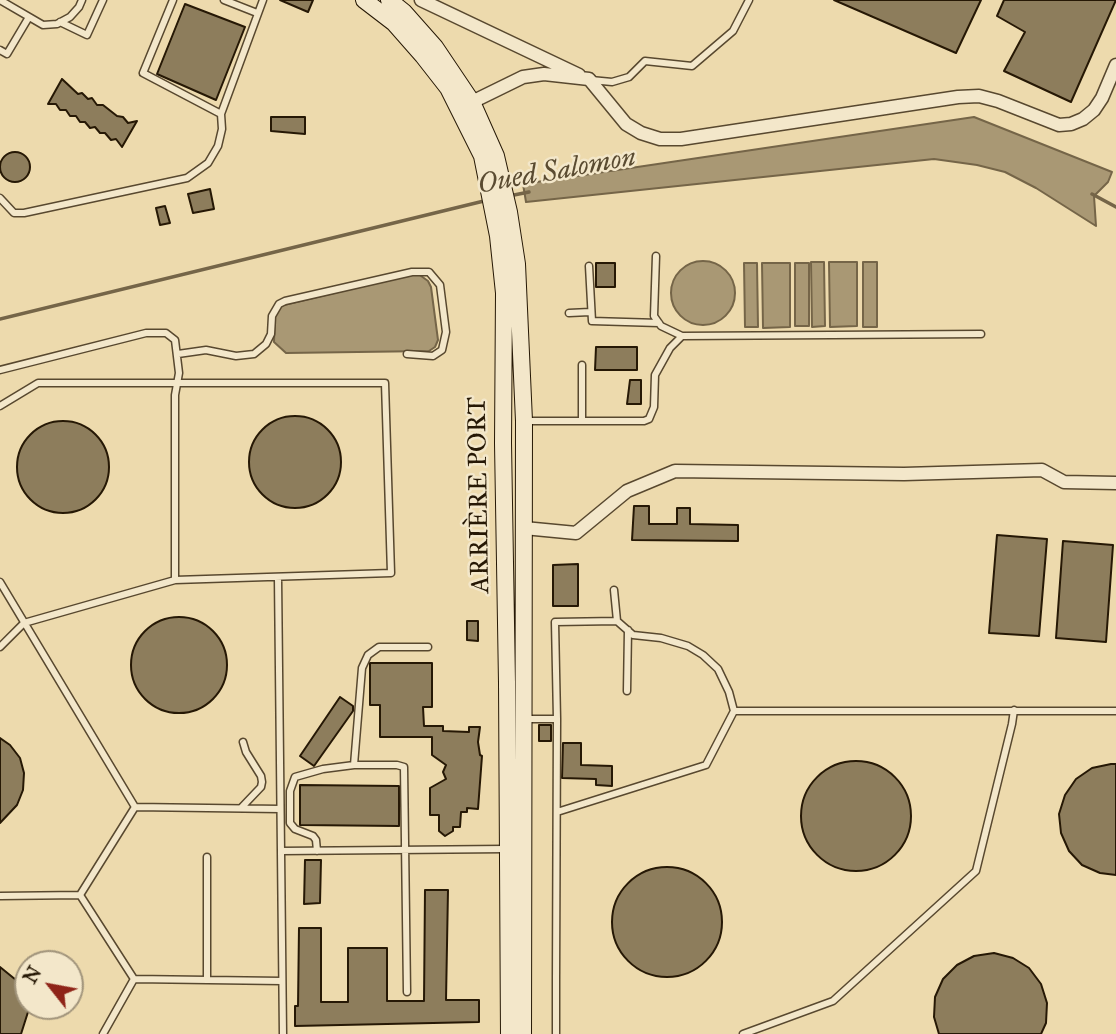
<!DOCTYPE html>
<html>
<head>
<meta charset="utf-8">
<style>
	body { margin:0 }
	#map { position:relative; width:1116px; height:1034px; overflow:hidden; background:#eddaad; font-family:"IM FELL Great Primer",serif }
	canvas { display:block }
	.north { position:absolute; left:14px; top:950px; width:70px; height:70px; box-sizing:border-box; background:#f3e7ca; border:2px solid #a1947b; border-radius:50%; rotate:301deg; font-size:19px; font-weight:700; line-height:28px; text-align:center; color:#261805 }
	.north::after { content:''; display:block; margin:auto; width:24px; height:32px; background:#8f2418; clip-path:polygon(50% 0,100% 100%,50% 72%,0 100%) }
</style>
</head>
<body>
<div id="map">
<canvas width="1116" height="1034"></canvas>
<div class="north">N</div>
</div>
<script>
const ctx = document.querySelector('canvas').getContext('2d');
ctx.lineJoin = 'round';
function paint(path, color) { ctx.fillStyle = color; ctx.fill(path, 'evenodd'); }
const poly = rows => new Path2D(rows.map(r => 'M' + r).join(''));
function trace(path, color, width, dash) { ctx.strokeStyle = color; ctx.lineWidth = width; ctx.lineCap = dash ? 'butt' : 'round'; ctx.setLineDash(dash || []); ctx.stroke(path); }
function write(font, color, halo, rows, align = 'center') {
  ctx.font = font + ' "IM FELL Great Primer",serif'; ctx.lineWidth = 5; ctx.setLineDash([]); ctx.textBaseline = 'middle'; ctx.strokeStyle = halo; ctx.fillStyle = color; for (const [text, x, y, turn = 0] of rows) {
    ctx.save(); ctx.translate(x, y); ctx.rotate((+turn || 0) * Math.PI / 180); ctx.textAlign = isNaN(turn) ? turn : align; if (halo) ctx.strokeText(text, 0, 0); ctx.fillText(text, 0, 0); ctx.restore();
  }
}
const water = poly([
	[974,117,1112,172,1108,182,1094,196,1096,226,1036,188,1005,172,977,165,934,159,526,202,523,184,974,117],
	'671 293a32 32 0 1 1 64 0a32 32 0 1 1-64 0Z',
	[811,262,824,262,825,326,812,327,811,262],
	[829,262,857,262,857,326,830,327,829,262],
	[863,262,877,262,877,327,863,327,863,262],
	[744,263,757,263,758,327,745,327,744,263],
	[762,263,790,263,790,327,763,328,762,263],
	[795,263,809,263,809,326,795,326,795,263],
	[417,273,428,281,431,287,438,340,435,347,429,351,286,353,274,342,275,313,280,306,417,273]
]);
paint(water, '#a99874');
trace(water, '#756548', 2);
trace(poly([
	[1092,194,1116,207],
	[509,196,529,192],
	[0,319,488,200]
]), '#756548', 3.5);
const building = poly([
	[280,0,313,0,308,12,280,0],
	[834,0,981,0,956,53,834,0],
	[1004,0,1116,0,1071,102,1004,71,1025,32,997,16,1004,0],
	[185,4,245,27,216,100,157,74,185,4],
	[62,79,78,94,82,93,88,99,92,98,97,105,103,105,117,116,123,117,128,123,137,121,122,147,116,139,111,140,105,133,100,133,95,127,90,128,85,122,80,122,76,116,70,116,66,110,60,110,56,104,48,104,62,79],
	[271,117,305,117,305,134,271,131,271,117],
	'0 167a15 15 0 1 1 30 0a15 15 0 1 1-30 0Z',
	[210,189,214,209,193,213,188,194,210,189],
	[165,206,170,223,160,225,156,208,165,206],
	[596,263,615,263,615,287,596,287,596,263],
	[596,347,637,347,637,370,595,370,596,347],
	[630,380,641,380,641,404,627,404,630,380],
	'249 462a46 46 0 1 1 92 0a46 46 0 1 1-92 0Z',
	'17 467a46 46 0 1 1 92 0a46 46 0 1 1-92 0Z',
	[634,506,649,506,649,524,677,524,677,508,690,508,690,524,738,525,738,541,632,540,634,506],
	[997,535,1047,539,1039,636,989,633,997,535],
	[1063,541,1113,545,1106,642,1056,638,1063,541],
	[578,564,578,606,553,606,553,565,578,564],
	'131 665a48 48 0 1 1 96 0a48 48 0 1 1-96 0Z',
	[467,621,478,621,478,641,467,640,467,621],
	[370,663,432,663,432,707,423,707,424,726,443,726,443,731,469,732,469,727,480,727,478,742,480,755,482,756,478,809,467,808,467,812,461,812,460,827,453,827,453,831,445,836,439,831,439,815,430,815,430,788,446,779,443,772,446,765,432,755,432,737,380,737,380,705,370,705,370,663],
	[340,697,353,706,353,711,314,766,300,756,340,697],
	[539,725,551,725,551,741,539,741,539,725],
	[0,738,10,745,20,758,24,773,23,790,17,805,0,823,0,738],
	[563,743,581,743,581,765,612,766,612,786,596,785,596,779,562,778,563,743],
	'801 816a55 55 0 1 1 110 0a55 55 0 1 1-110 0Z',
	[1111,764,1116,764,1116,875,1100,873,1082,865,1069,851,1061,833,1059,814,1065,795,1076,779,1092,768,1111,764],
	[300,785,399,786,399,826,300,825,300,785],
	[305,860,321,860,320,903,304,904,305,860],
	'612 922a55 55 0 1 1 110 0a55 55 0 1 1-110 0Z',
	[425,890,448,890,446,1000,479,1000,479,1022,295,1026,295,1006,298,1006,299,928,321,928,321,1002,348,1002,348,948,387,948,387,1001,424,1001,425,890],
	[994,953,1013,958,1029,968,1041,984,1047,1003,1046,1023,1041,1034,939,1034,934,1017,935,997,943,979,957,965,974,956,994,953],
	[0,967,16,980,25,994,28,1012,21,1034,0,1034,0,967]
]);
paint(building, '#8d7d5c');
trace(building, '#261805', 2);
const lane = poly([
	[0,0,43,25,57,24,70,17,79,7,82,0],
	[224,0,257,13],
	[60,22,87,35,103,0],
	[0,50,7,54,29,17],
	[591,80,612,82,629,77,645,61,692,66,733,31,749,0],
	[221,114,263,0],
	[0,198,14,213,24,213,187,178,208,163,218,146,222,129,221,114,143,73,173,0],
	[656,256,654,316,661,326,682,336],
	[589,266,592,321,659,323],
	[569,313,590,312],
	[178,354,206,350,236,356,254,354,266,344,271,334,272,316,279,304,285,301,412,272,429,272,440,285,446,332,442,350,433,356,407,354],
	[582,365,582,421],
	[0,370,146,333,166,333,175,340,179,373,175,395,175,580],
	[0,406,38,383,385,383,391,573,175,580,24,623,0,647],
	[526,421,644,421,649,419,654,407,655,375,670,348,682,336,981,334],
	[278,578,283,1034],
	[0,582,135,807],
	[614,590,617,621],
	[627,691,628,630],
	[734,711,1116,711],
	[523,719,557,719],
	[354,765,362,668,368,655,379,647,428,647],
	[241,808,261,787,262,782,261,776,246,752,243,742],
	[281,851,506,849],
	[317,851,316,840,313,836,295,829,290,823,290,791,295,777,323,769,354,765,397,765,404,767,407,992],
	[80,895,135,807,280,809],
	[80,895,134,979,282,981],
	[0,896,80,895],
	[207,980,207,857],
	[103,1034,134,979],
	[556,1034,556,980,557,719,555,622,617,621,633,635,661,638,688,646,703,655,718,669,729,692,734,711,706,765,557,812],
	[743,1034,833,1001,976,871,1012,724,1014,710]
]);
const street = poly([
	[421,0,579,75],
	[472,102,523,77,544,74,589,79,626,124,641,133,660,139,681,139,958,97,979,96,998,101,1059,125,1071,124,1083,119,1094,110,1102,98,1116,65],
	[524,528,576,533,627,491,675,471,904,474,1042,470,1064,482,1116,483]
]);
const secondary = poly([
	[364,0,394,23,423,56,448,88,482,156,498,236,504,293,503,443,507,683,509,1034],
	[389,0,404,12,435,47,472,102,496,156,509,212,517,264,524,421,523,1034]
]);
trace(lane, '#58482f', 9);
trace(street, '#58482f', 15);
trace(secondary, '#261805', 18);
trace(lane, '#f3e7ca', 6);
trace(street, '#f3e7ca', 12);
trace(secondary, '#f3e7ca', 16);
write('26px', '#261805', '#f3e7ca', [
	["ARRIÈRE PORT",480,495,-91]
]);
write('italic 28px', '#5a4b31', '#f3e7ca', [
	["Oued Salomon",557,172,-10]
]);
</script>
</body>
</html>
